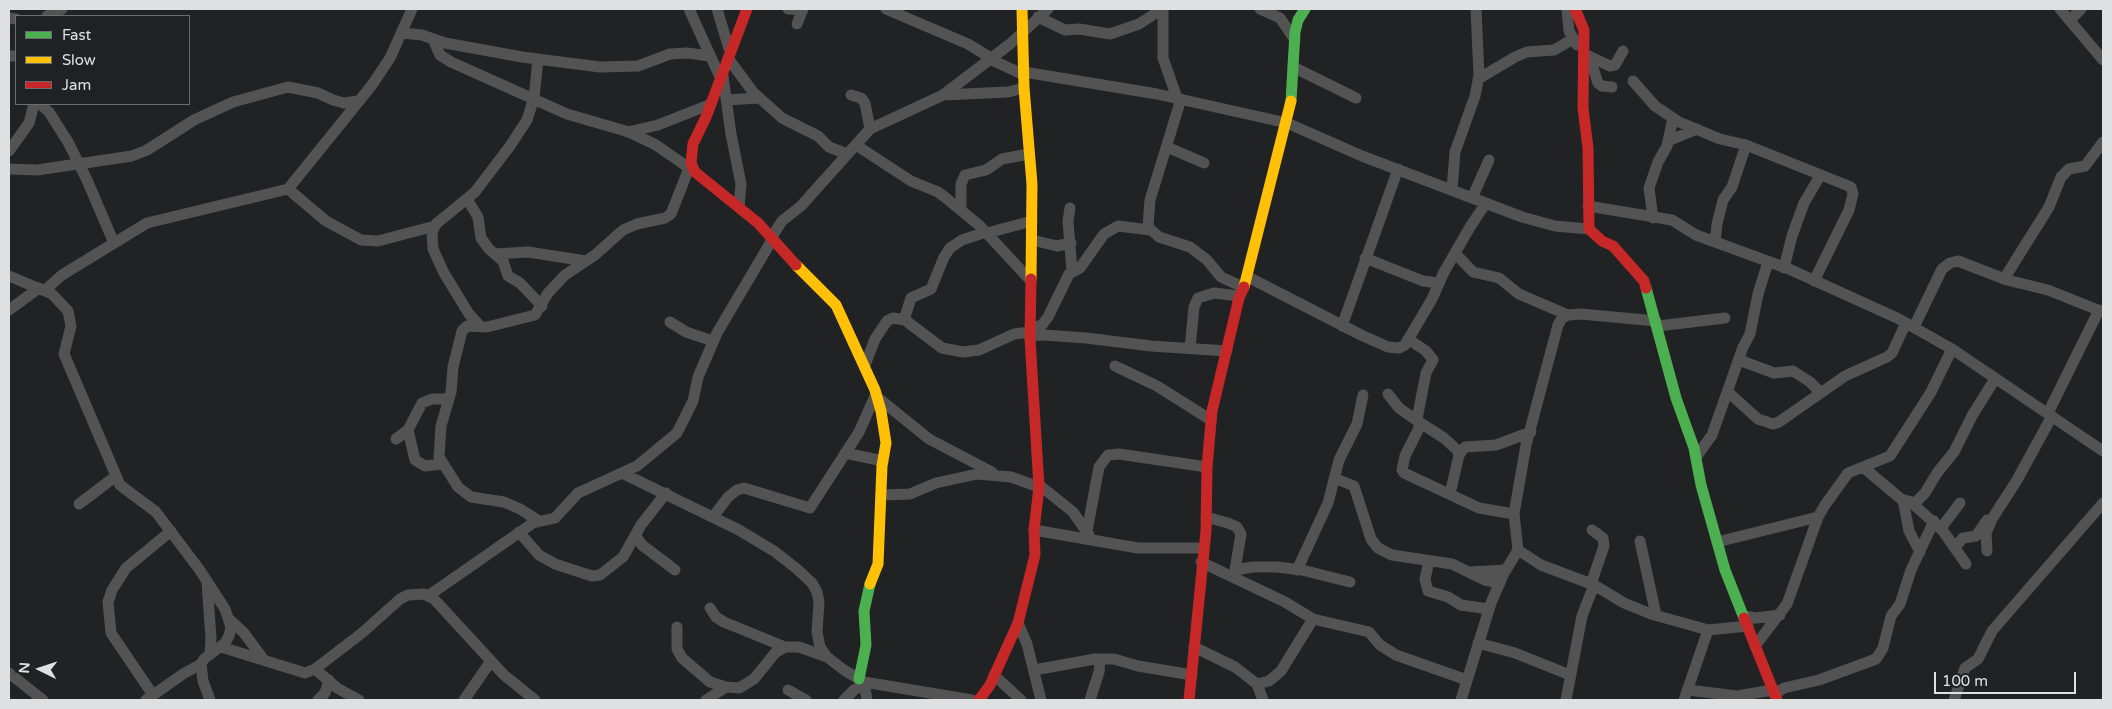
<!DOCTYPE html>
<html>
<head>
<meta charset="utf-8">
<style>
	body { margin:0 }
	#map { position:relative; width:2112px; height:709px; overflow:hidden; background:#212223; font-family:"Varela Round",sans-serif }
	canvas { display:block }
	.frame { position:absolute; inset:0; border:10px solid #dfe0e2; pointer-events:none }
	.legend { position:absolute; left:15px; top:15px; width:175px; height:90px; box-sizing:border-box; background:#202124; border:1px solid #6c6d70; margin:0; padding:6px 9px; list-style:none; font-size:15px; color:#dfe0e2 }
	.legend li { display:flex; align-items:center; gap:10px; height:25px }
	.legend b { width:25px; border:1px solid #6c6d70 }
	.north { position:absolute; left:15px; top:644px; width:50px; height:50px; -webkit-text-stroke:4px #202124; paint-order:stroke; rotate:274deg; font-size:14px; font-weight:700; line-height:20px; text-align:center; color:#dfe0e2 }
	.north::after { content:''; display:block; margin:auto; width:18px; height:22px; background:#dfe0e2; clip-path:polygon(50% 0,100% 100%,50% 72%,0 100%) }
	.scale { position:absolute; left:1934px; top:672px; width:142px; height:22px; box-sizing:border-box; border:2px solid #dfe0e2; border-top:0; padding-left:6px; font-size:15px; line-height:18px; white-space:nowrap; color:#dfe0e2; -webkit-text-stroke:4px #202124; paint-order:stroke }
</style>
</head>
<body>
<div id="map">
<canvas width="2112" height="709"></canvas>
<div class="frame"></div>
<ul class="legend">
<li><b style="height:6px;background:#4caf50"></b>Fast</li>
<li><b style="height:6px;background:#ffc107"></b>Slow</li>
<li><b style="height:6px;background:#c62828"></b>Jam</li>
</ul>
<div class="north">N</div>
<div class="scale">100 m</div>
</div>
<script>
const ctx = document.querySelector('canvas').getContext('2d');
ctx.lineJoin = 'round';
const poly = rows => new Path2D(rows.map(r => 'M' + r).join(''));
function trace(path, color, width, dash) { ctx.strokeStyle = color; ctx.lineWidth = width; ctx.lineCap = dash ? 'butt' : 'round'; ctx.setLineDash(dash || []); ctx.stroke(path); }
trace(poly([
	[689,9,720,77],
	[717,9,730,52],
	[788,9,803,10],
	[886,9,968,44,991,58],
	[1163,9,1163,58,1177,98],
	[1260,9,1280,18,1295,40],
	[1567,9,1569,31,1577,45],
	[2060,9,2103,60],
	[47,16,62,9],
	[1038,17,1065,30,1079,29,1110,34,1139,24,1162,9],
	[9,18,16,19],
	[2070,20,2081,9],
	[797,24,803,9],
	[401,33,422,35,445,43,522,57,600,67,638,66,670,54,687,53,710,56],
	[433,39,440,55,451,62,567,114,629,132,656,145,689,168],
	[1584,54,1610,66,1615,65,1623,51],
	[9,56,16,56],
	[1589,56,1598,83,1602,86,1612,87],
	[728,58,753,92,782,118,818,136,829,147,847,154],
	[990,59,1024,75],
	[1293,67,1356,98],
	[1024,72,1157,94,1287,123,1362,156,1522,217,1555,226,1589,229],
	[723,76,731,134,741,184,739,207],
	[1478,79,1515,57,1527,52,1554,50,1573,39],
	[1633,81,1655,106,1679,122,1720,139,1746,145,1851,187,1853,194,1849,210,1814,281],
	[851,95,861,98,865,103,870,129],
	[943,95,1008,92,1024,88],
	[1181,99,1150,200,1148,227,1159,237,1190,247,1207,260,1221,277,1243,287],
	[726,100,759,98],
	[40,104,49,112,68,142,87,180,114,243],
	[628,132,658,125,711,104],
	[1668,141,1697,129],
	[856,145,911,181,938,192,946,198,980,226,1031,281],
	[1167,147,1204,163],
	[9,151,29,123,34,104],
	[9,169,37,170,132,156,147,150,194,120,233,102,288,87,318,93,333,100,344,103,358,101],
	[288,189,326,221,361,240,378,241,435,226],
	[1452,190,1455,152,1475,96,1479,76,1476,9],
	[1472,198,1489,160],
	[467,199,478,217,481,238,489,249,503,261,508,276,520,283,542,306],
	[1588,206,1672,220,1696,235,1789,269,1897,318,1952,349,2103,451],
	[1070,208,1068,221,1072,271],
	[961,210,961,184,965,175,986,170,1002,159,1029,154],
	[1653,218,1649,188,1658,162,1667,146,1673,118],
	[987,233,1032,221],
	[771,238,782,221,801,206,870,129,943,95,1010,44,1048,9],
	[1032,240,1057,246,1071,243],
	[1715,242,1717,224,1723,200,1732,187,1746,145],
	[1455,253,1473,272,1499,278,1519,294,1568,315],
	[495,254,528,252,586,261],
	[1365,258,1423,281,1439,283],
	[1784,268,1792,236,1804,203,1820,176],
	[9,276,52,294,68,311,71,326,64,354,120,485,156,512,199,569,225,609,231,627,229,636,225,643,204,659,201,664,203,681,210,700],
	[1248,277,1361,335,1388,347,1399,348,1405,345,1432,299,1444,272,1470,227,1486,203],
	[2004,279,2049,207,2061,177,2069,169,2085,166,2103,142],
	[45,290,62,275,147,223,288,189,372,85,390,58,412,9],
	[9,310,39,288],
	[904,320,911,298,931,289,944,257,950,248,962,240,986,232],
	[670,322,686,332,713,341],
	[480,326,469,314,444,273,433,249,432,232,436,224,475,192,510,146,527,120,534,98,538,59],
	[1342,326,1398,169],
	[1658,326,1725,318],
	[1914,327,1942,269,1950,263,1958,261,2007,280,2048,290,2103,312],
	[1030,329,1042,325,1048,317,1069,274,1080,268,1104,234,1118,226,1150,230],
	[1030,336,1044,335,1086,338,1151,346,1227,351],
	[1408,339,1426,351,1433,360,1426,373,1417,419],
	[1190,348,1194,307,1198,298,1214,293,1239,296],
	[1739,360,1774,373,1793,371,1810,382,1820,392],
	[865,365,875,339,887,321,893,318,905,320,942,348,963,352,979,350,1014,334,1030,332],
	[1115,366,1157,386,1211,420],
	[1728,392,1758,419,1773,424,1779,422,1845,376,1887,357,1892,353,1906,323],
	[1388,394,1399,408,1419,422,1419,428,1405,456,1402,470,1404,473,1479,508,1514,514],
	[877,397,929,439,992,472],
	[2048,413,2099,310],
	[1419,422,1444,438,1457,450,1459,455],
	[408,430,415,460,425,466,442,464],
	[396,439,408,430,422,403,432,399,448,399],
	[845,453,883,461],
	[1696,457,1712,435,1743,347,1750,334,1758,294,1768,262],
	[1863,467,1901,499,1915,503,1925,493,1937,473,1954,452,1973,414,1995,379],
	[622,473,739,530,774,551,797,569,812,583,817,592,819,602,817,632,820,647,827,657,844,670,864,682,972,700],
	[1334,478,1354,486,1371,539,1378,548,1392,555,1452,564,1485,580,1500,583],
	[1038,484,1073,512,1089,535],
	[1450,494,1459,455,1465,447,1496,445,1531,432],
	[882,495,910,494,936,483,977,474,1011,477,1039,487],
	[1903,500,1909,531,1920,552],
	[1912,503,1943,531,1966,564],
	[79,504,116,476],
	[713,517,728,497,737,490,744,488,810,508,859,432,876,394],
	[1206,517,1228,523,1237,527,1241,534,1234,576],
	[539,521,520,509,504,502,471,497,458,487,439,457,441,426,451,392,453,367,462,331,467,326,487,327,535,315,548,293,565,275,595,255,623,230,637,224,665,218,671,214,691,163],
	[1941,528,1960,503],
	[1034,530,1138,548,1203,548],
	[1087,531,1099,467,1108,455,1119,454,1207,467],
	[519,532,539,555,555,564,592,576,600,575,623,557,641,525,666,493],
	[636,536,642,545,675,570],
	[1640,541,1656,615],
	[1717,542,1818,517],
	[1955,547,1963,538,1976,536,1987,520],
	[1518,550,1541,565,1594,585,1624,603,1651,614,1708,630,1748,626],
	[1987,551,1986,533,1992,519,2017,480,2052,416],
	[1429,561,1425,579,1428,591,1448,597,1461,605,1489,609],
	[1201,562,1285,602,1313,619,1369,632,1380,645,1396,655,1467,680],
	[1235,570,1253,567,1277,567,1302,570,1350,582],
	[1297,570,1328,503,1339,460,1357,424,1363,395],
	[1470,572,1506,570],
	[207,582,211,638,210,654],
	[1591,584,1604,546,1603,538,1592,530],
	[428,596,533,523,555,518,578,493,637,466,677,433,693,401,698,377,717,333,772,240],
	[710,608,716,617,724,622,785,647],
	[1744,616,1756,618,1780,615],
	[229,619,244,633,264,660],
	[1018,623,1027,644,1041,700],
	[677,627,677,649,682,658,710,682,726,687,739,688,754,679,775,653,785,647,799,647,827,657],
	[1478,643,1515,653,1570,675],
	[1755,646,1787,604,1818,517,1825,505,1848,473,1890,456,1931,392,1952,349],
	[221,647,305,673,315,669,362,633,400,599,408,595,424,594,434,599,504,675,535,700],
	[1194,647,1235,667,1257,684,1263,700],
	[315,669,337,688,359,700],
	[1034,670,1095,659,1114,659,1138,666,1192,675],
	[9,673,43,700],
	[994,675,1021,700],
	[864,682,867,700],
	[1257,684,1269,681,1281,671,1313,619],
	[788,690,806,700],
	[1688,690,1737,696,1773,690],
	[1775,694,1784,688,1819,680,1876,659,1883,648,1891,616,1900,604,1911,570,1934,521],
	[153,695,111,633,108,602,112,590,126,568,171,531],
	[146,700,183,674,201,664],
	[318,700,325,693,329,680],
	[464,700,491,661],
	[706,700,726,687],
	[844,700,854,690,864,684],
	[1090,700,1099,672,1100,659],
	[1461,700,1491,603,1503,575,1518,550,1514,514,1526,445,1558,325,1562,318,1568,315,1581,314,1656,321],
	[1566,700,1582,616,1594,585],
	[1684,700,1708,630],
	[1954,700,1965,668,1978,659,1992,631,2103,503]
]), '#535354', 11);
trace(poly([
	[1291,101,1295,32,1298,20,1305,9],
	[1646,288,1676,398,1694,448,1701,485,1725,570,1744,618],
	[859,679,866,645,864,611,870,584]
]), '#4caf50', 11);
trace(poly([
	[1022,9,1024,88,1032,184,1031,279],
	[796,265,836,305,875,390,881,411,886,443,882,466,878,564,870,584],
	[1244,287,1291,101]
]), '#ffc107', 11);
trace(poly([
	[747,9,706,117,693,144,691,163,695,172,758,223,796,265],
	[1575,9,1584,30,1583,108,1588,148,1589,229,1602,241,1613,246,1644,281,1646,288],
	[1744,618,1777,700],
	[979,700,990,685,1018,623,1035,555,1034,530,1039,487,1030,339,1031,279],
	[1189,700,1206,531,1207,467,1212,411,1239,298,1244,287]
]), '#c62828', 11);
</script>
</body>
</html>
